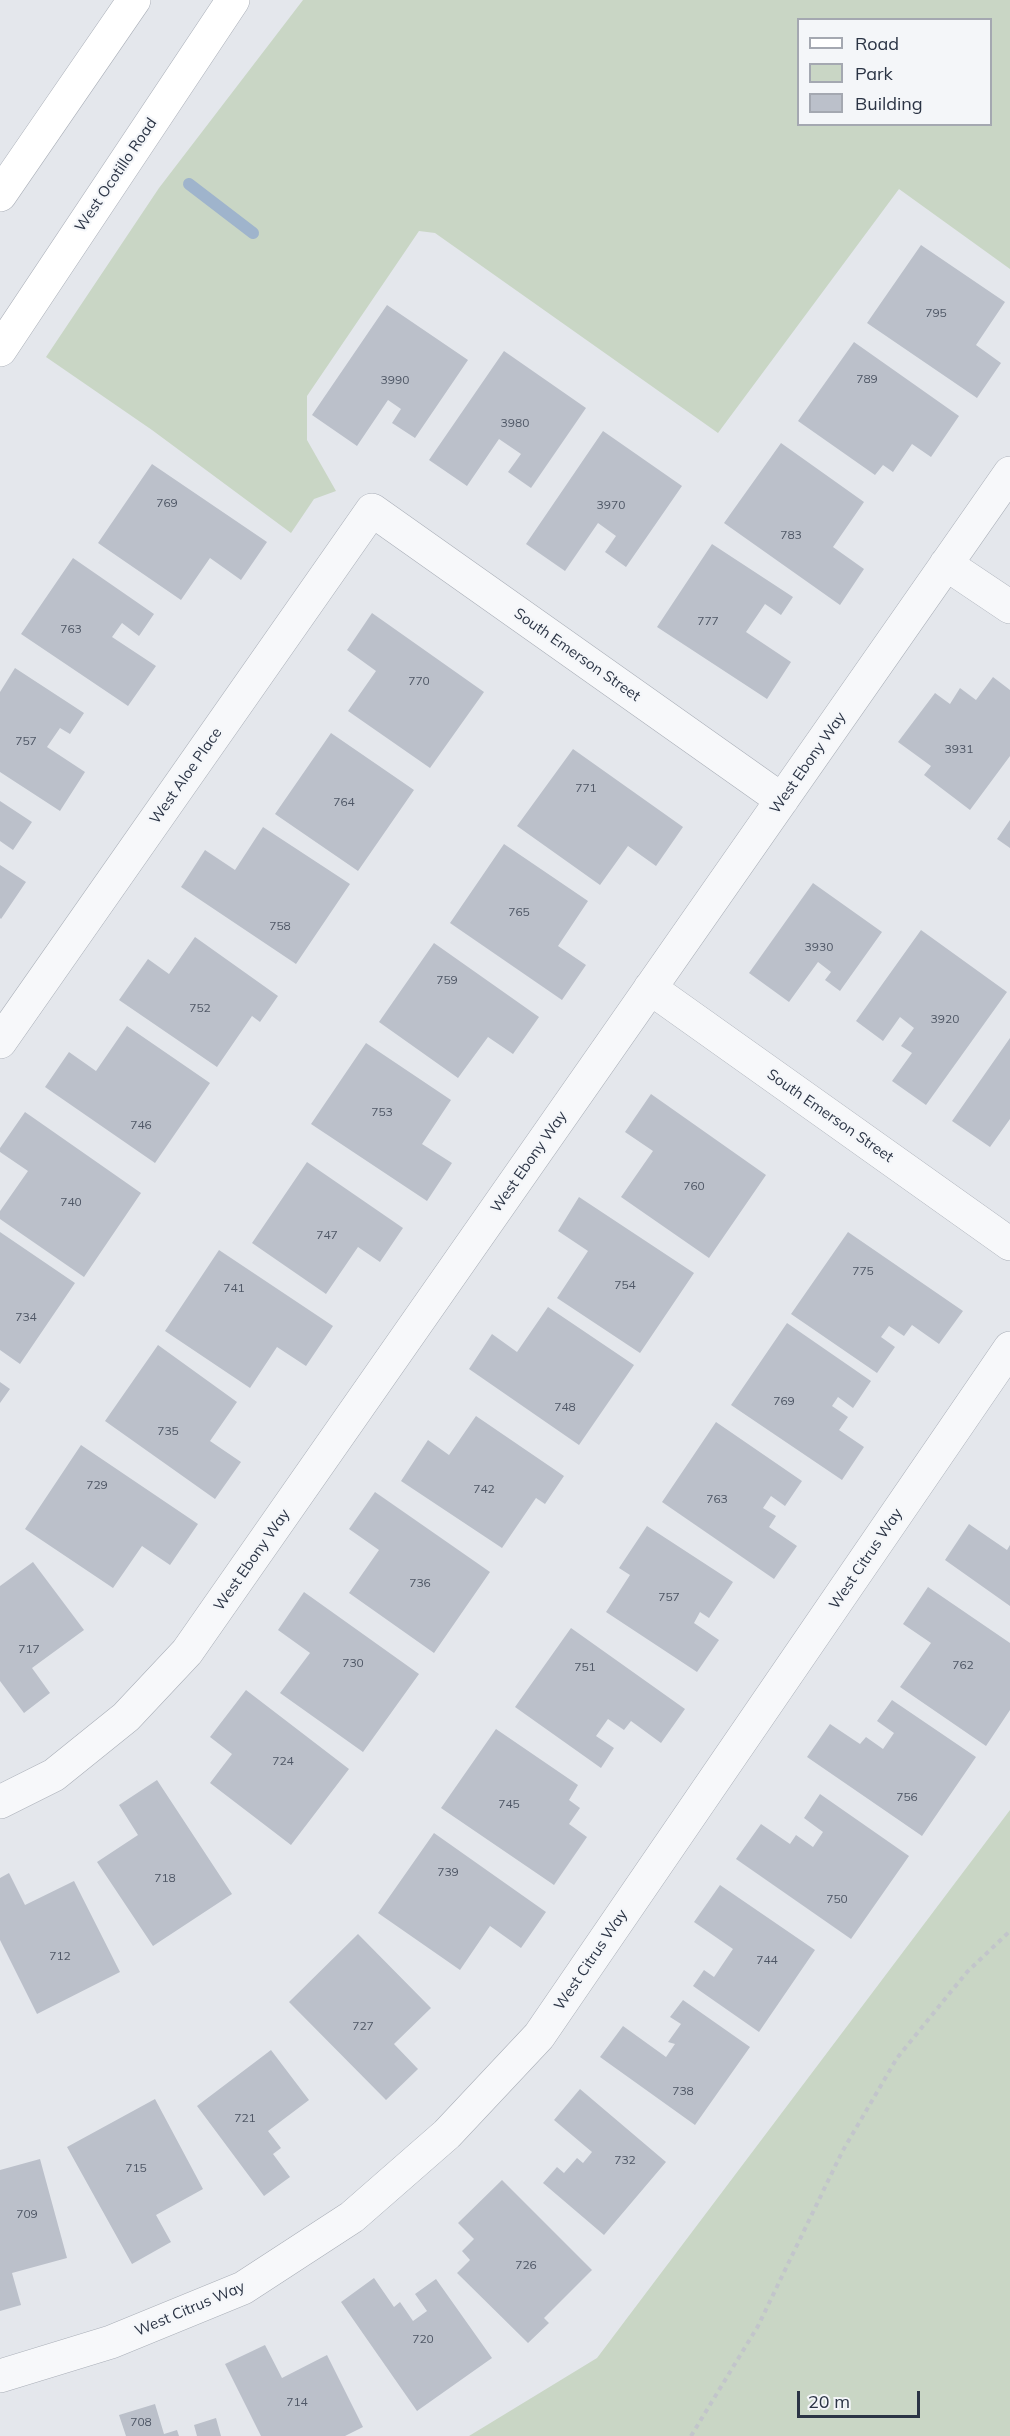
<!DOCTYPE html>
<html>
<head>
<meta charset="utf-8">
<style>
	body { margin:0 }
	#map { position:relative; width:1010px; height:2436px; overflow:hidden; background:#e4e7ec; font-family:Mulish,sans-serif }
	canvas { display:block }
	.legend { position:absolute; left:797px; top:18px; width:195px; height:108px; box-sizing:border-box; background:#f4f6f9; border:2px solid #a4a8b1; margin:0; padding:8px 10px; list-style:none; font-size:18px; color:#2b3445 }
	.legend li { display:flex; align-items:center; gap:12px; height:30px }
	.legend b { width:30px; border:2px solid #a4a8b1 }
	.scale { position:absolute; left:797px; top:2391px; width:123px; height:27px; box-sizing:border-box; border:3px solid #2b3445; border-top:0; padding-left:8px; font-size:18px; line-height:21px; white-space:nowrap; color:#2b3445; -webkit-text-stroke:4px #f4f6f9; paint-order:stroke }
</style>
</head>
<body>
<div id="map">
<canvas width="1010" height="2436"></canvas>
<ul class="legend">
<li><b style="height:8px;background:#fff"></b>Road</li>
<li><b style="height:16px;background:#c9d6c5"></b>Park</li>
<li><b style="height:16px;background:#bbc0ca"></b>Building</li>
</ul>
<div class="scale">20 m</div>
</div>
<script>
const ctx = document.querySelector('canvas').getContext('2d');
ctx.lineJoin = 'round';
function paint(path, color) { ctx.fillStyle = color; ctx.fill(path, 'evenodd'); }
const poly = rows => new Path2D(rows.map(r => 'M' + r).join(''));
function trace(path, color, width, dash) { ctx.strokeStyle = color; ctx.lineWidth = width; ctx.lineCap = dash ? 'butt' : 'round'; ctx.setLineDash(dash || []); ctx.stroke(path); }
function write(font, color, halo, rows, align = 'center') {
  ctx.font = font + ' Mulish,sans-serif'; ctx.lineWidth = 4.5; ctx.setLineDash([]); ctx.textBaseline = 'middle'; ctx.strokeStyle = halo; ctx.fillStyle = color; for (const [text, x, y, turn = 0] of rows) {
    ctx.save(); ctx.translate(x, y); ctx.rotate((+turn || 0) * Math.PI / 180); ctx.textAlign = isNaN(turn) ? turn : align; if (halo) ctx.strokeText(text, 0, 0); ctx.fillText(text, 0, 0); ctx.restore();
  }
}
paint(poly([
	[303,0,1010,0,1010,269,899,189,718,433,435,233,419,231,307,396,307,440,336,491,314,499,291,533,152,430,46,357,159,188],
	[798,20,990,20,990,124,798,124],
	[1010,1810,1010,2436,469,2436,597,2358]
]), '#c9d6c5');
trace(poly([
	[189,184,253,233]
]), '#9fb4cc', 12);
paint(poly([
	[921,245,1005,302,976,345,1001,363,977,398,867,323],
	[387,305,468,360,415,438,392,423,401,409,388,400,357,446,312,415],
	[854,342,959,416,931,457,912,444,893,472,883,465,875,475,798,421],
	[504,351,586,408,531,488,508,472,521,454,499,439,467,486,429,460],
	[603,431,682,486,626,567,605,552,616,536,598,523,565,571,526,544],
	[781,443,864,502,833,547,864,569,840,605,724,523],
	[152,464,267,542,241,580,210,558,181,600,98,543],
	[712,544,793,597,781,615,765,604,746,632,791,662,767,699,657,627],
	[73,558,154,614,139,636,122,623,112,637,156,666,128,706,21,634],
	[372,613,484,692,430,768,348,711,376,671,347,650],
	[15,668,84,713,70,734,60,728,47,747,85,772,60,811,0,772,0,692],
	[993,677,1010,690,1010,756,970,810,924,775,931,766,898,742,935,693,950,704,960,688,976,700],
	[331,733,414,790,358,871,275,814],
	[573,749,683,827,656,866,628,846,600,885,517,826],
	[0,801,32,822,13,850,0,841],
	[1010,820,1010,848,997,839],
	[263,827,350,884,296,964,181,887,205,850,235,870],
	[504,844,588,901,558,946,586,965,562,1000,450,923],
	[0,865,26,882,1,919,0,918],
	[813,883,882,932,840,991,825,980,831,972,818,962,789,1002,749,973],
	[921,930,1007,992,926,1105,892,1081,912,1053,901,1046,914,1028,900,1017,883,1041,856,1021],
	[195,937,278,996,260,1022,252,1016,217,1067,119,1000,148,959,169,974],
	[434,943,539,1017,513,1054,488,1037,458,1078,379,1022],
	[127,1026,210,1083,155,1163,45,1087,69,1052,96,1071],
	[1010,1038,1010,1119,990,1147,952,1121],
	[366,1043,451,1100,422,1144,452,1163,427,1201,311,1124],
	[651,1094,766,1175,709,1258,621,1197,653,1151,625,1132],
	[25,1112,141,1193,84,1277,0,1219,0,1211,28,1171,0,1152,0,1148],
	[307,1162,403,1228,380,1262,358,1247,326,1294,252,1243],
	[579,1197,694,1273,640,1353,557,1298,588,1251,558,1231],
	[0,1232,75,1283,20,1364,0,1350],
	[848,1232,963,1311,939,1344,912,1325,904,1336,889,1326,881,1337,895,1347,877,1373,791,1314],
	[219,1250,333,1326,306,1366,277,1347,250,1388,165,1331],
	[548,1307,634,1365,579,1445,469,1369,492,1334,517,1352],
	[787,1323,871,1381,853,1408,838,1397,832,1406,848,1417,839,1430,864,1447,842,1480,731,1405],
	[158,1345,237,1402,210,1441,241,1462,215,1499,105,1421],
	[0,1382,10,1389,0,1403],
	[476,1416,564,1476,545,1504,536,1498,502,1548,401,1481,428,1440,449,1455],
	[716,1422,802,1481,785,1506,771,1496,763,1508,776,1516,769,1527,797,1546,774,1579,662,1502],
	[81,1445,198,1524,170,1565,142,1546,113,1588,25,1529],
	[375,1492,490,1572,434,1653,349,1593,379,1550,349,1529],
	[969,1524,1007,1550,1010,1545,1010,1606,945,1560],
	[647,1526,733,1582,709,1618,700,1612,694,1623,719,1640,697,1672,606,1612,630,1575,619,1568],
	[33,1562,84,1630,32,1668,50,1693,24,1713,0,1681,0,1586],
	[928,1587,1010,1643,1010,1710,986,1746,900,1687,931,1643,903,1624],
	[304,1592,419,1674,363,1752,280,1693,310,1653,278,1630],
	[571,1628,685,1709,661,1743,631,1721,624,1730,608,1719,596,1736,614,1748,601,1768,515,1707],
	[246,1690,349,1769,291,1845,210,1783,232,1754,210,1737],
	[892,1700,976,1757,922,1836,807,1757,830,1724,860,1744,866,1737,883,1749,894,1733,877,1721],
	[496,1729,578,1785,569,1800,580,1808,569,1824,587,1837,554,1885,441,1808],
	[157,1780,232,1894,153,1946,97,1862,138,1835,119,1805],
	[820,1794,909,1856,851,1939,736,1859,761,1824,790,1844,796,1835,813,1847,823,1832,804,1818],
	[434,1833,546,1912,521,1948,490,1926,460,1970,378,1913],
	[9,1873,25,1905,74,1881,120,1972,37,2014,0,1940,0,1878],
	[720,1885,815,1950,759,2032,693,1986,704,1970,714,1977,733,1949,694,1922],
	[358,1934,431,2008,394,2044,418,2069,386,2100,289,2002],
	[683,2000,750,2047,695,2125,600,2057,623,2026,666,2057,675,2044,668,2042,681,2024,670,2017],
	[271,2050,309,2100,268,2131,281,2148,273,2154,290,2177,264,2196,197,2106],
	[580,2089,666,2162,604,2235,543,2183,557,2167,564,2173,577,2158,583,2163,592,2152,554,2120],
	[155,2099,203,2189,156,2215,171,2242,132,2264,67,2147],
	[40,2159,67,2258,12,2273,21,2305,0,2311,0,2170],
	[502,2180,592,2270,544,2318,549,2323,528,2343,457,2273,470,2260,462,2251,474,2239,458,2223],
	[374,2278,394,2307,400,2302,413,2321,427,2311,415,2294,436,2279,492,2358,417,2411,341,2302],
	[265,2345,282,2378,327,2355,363,2427,345,2436,261,2436,225,2364],
	[155,2404,164,2434,177,2430,179,2436,126,2436,119,2415],
	[216,2418,221,2436,197,2436,194,2425]
]), '#bbc0ca');
const minor = poly([
	[946,564,1010,607],
	[650,988,1010,1244],
	[0,1042,372,510,782,800],
	[0,1802,54,1775,126,1717,187,1652,1010,473],
	[0,2376,111,2342,243,2288,352,2217,447,2134,539,2036,1010,1348]
]);
const secondary = poly([
	[0,195,134,0],
	[0,350,233,0]
]);
trace(minor, '#a9aeb7', 34);
trace(secondary, '#a9aeb7', 34);
trace(poly([
	[691,2436,758,2326,842,2152,897,2058,967,1972,1010,1931]
]), '#c2c5cb', 4, [4.5, 4.5]);
trace(minor, '#f7f8fa', 33);
trace(secondary, '#fff', 33);
write('12px', '#4f5766', null, [
	["795",936,313],
	["789",867,379],
	["3990",395,380],
	["3980",515,423],
	["769",167,503],
	["3970",611,505],
	["783",791,535],
	["777",708,621],
	["763",71,629],
	["770",419,681],
	["757",26,741],
	["3931",959,749],
	["771",586,788],
	["764",344,802],
	["765",519,912],
	["758",280,926],
	["3930",819,947],
	["759",447,980],
	["752",200,1008],
	["3920",945,1019],
	["753",382,1112],
	["746",141,1125],
	["760",694,1186],
	["740",71,1202],
	["747",327,1235],
	["775",863,1271],
	["754",625,1285],
	["741",234,1288],
	["734",26,1317],
	["769",784,1401],
	["748",565,1407],
	["735",168,1431],
	["729",97,1485],
	["742",484,1489],
	["763",717,1499],
	["736",420,1583],
	["757",669,1597],
	["717",29,1649],
	["730",353,1663],
	["762",963,1665],
	["751",585,1667],
	["724",283,1761],
	["756",907,1797],
	["745",509,1804],
	["739",448,1872],
	["718",165,1878],
	["750",837,1899],
	["712",60,1956],
	["744",767,1960],
	["727",363,2026],
	["738",683,2091],
	["721",245,2118],
	["732",625,2160],
	["715",136,2168],
	["709",27,2214],
	["726",526,2265],
	["720",423,2339],
	["714",297,2402],
	["708",141,2422]
]);
write('15px', '#2b3445', '#f4f6f9', [
	["West Ocotillo Road",116,175,-56],
	["South Emerson Street",577,655,35],
	["West Ebony Way",808,763,-55],
	["West Aloe Place",186,776,-55],
	["South Emerson Street",830,1116,35],
	["West Ebony Way",529,1162,-55],
	["West Citrus Way",866,1559,-56],
	["West Ebony Way",252,1560,-55],
	["West Citrus Way",591,1960,-56],
	["West Citrus Way",190,2309,-23]
]);
</script>
</body>
</html>
